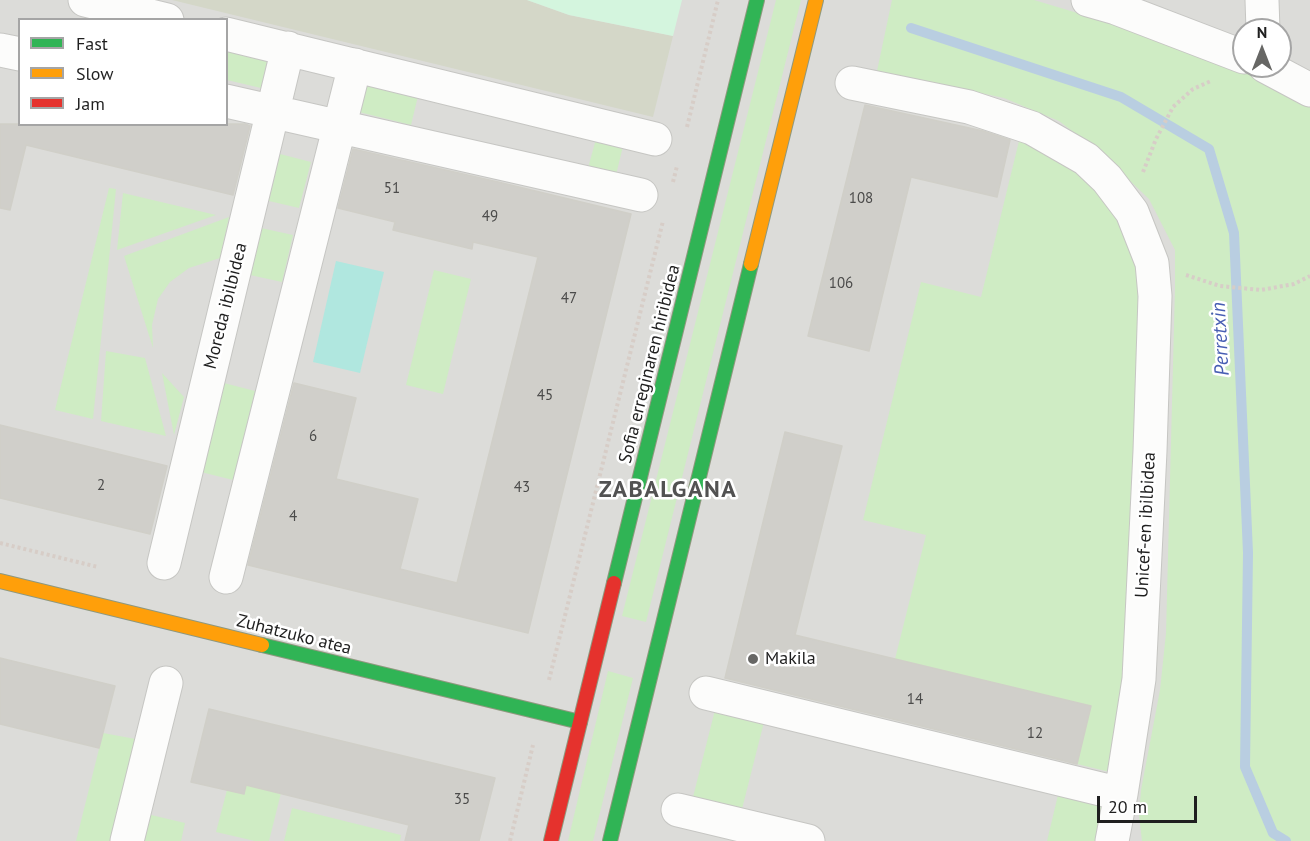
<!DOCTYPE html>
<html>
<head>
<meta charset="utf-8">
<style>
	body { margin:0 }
	#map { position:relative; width:1310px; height:841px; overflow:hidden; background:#edede7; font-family:"PT Sans",sans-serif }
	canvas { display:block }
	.legend { position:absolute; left:18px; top:18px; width:210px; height:108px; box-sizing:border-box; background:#fff; border:2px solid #a5a5a5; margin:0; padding:8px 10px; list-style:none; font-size:18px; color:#1f1f1f }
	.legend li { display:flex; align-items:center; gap:12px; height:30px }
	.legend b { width:30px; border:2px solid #a5a5a5 }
	.north { position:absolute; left:1232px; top:18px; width:60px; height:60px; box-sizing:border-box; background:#fff; border:2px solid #a5a5a5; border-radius:50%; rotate:0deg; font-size:16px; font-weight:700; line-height:24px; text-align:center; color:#1f1f1f }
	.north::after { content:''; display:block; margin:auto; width:21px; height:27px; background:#676765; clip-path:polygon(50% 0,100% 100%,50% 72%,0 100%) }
	.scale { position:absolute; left:1097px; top:796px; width:100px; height:27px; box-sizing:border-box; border:3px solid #1f1f1f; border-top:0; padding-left:8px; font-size:18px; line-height:21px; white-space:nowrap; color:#1f1f1f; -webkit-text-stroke:4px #fff; paint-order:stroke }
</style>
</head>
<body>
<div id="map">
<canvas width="1310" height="841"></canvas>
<ul class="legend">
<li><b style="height:8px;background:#30b455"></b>Fast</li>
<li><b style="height:8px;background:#ff9f0a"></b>Slow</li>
<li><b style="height:8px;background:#e5322d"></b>Jam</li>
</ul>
<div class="north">N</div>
<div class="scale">20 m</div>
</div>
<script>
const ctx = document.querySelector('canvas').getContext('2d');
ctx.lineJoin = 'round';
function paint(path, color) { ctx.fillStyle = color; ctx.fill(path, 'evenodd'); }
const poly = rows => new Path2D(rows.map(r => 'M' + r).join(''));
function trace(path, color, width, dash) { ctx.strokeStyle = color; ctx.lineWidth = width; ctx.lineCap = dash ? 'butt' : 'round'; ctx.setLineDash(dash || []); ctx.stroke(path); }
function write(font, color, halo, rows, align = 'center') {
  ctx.font = font + ' "PT Sans",sans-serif'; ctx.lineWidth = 5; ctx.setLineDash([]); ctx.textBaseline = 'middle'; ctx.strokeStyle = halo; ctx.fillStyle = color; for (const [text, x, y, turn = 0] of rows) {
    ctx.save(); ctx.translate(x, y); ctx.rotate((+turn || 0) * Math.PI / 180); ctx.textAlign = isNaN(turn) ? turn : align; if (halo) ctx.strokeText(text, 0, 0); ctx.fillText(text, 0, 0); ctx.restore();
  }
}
paint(poly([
	[0,0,1310,0,1310,841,0,841],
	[20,20,226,20,226,124,20,124],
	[1244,30,1280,30,1280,66,1244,66]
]), '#dcdcd9');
paint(poly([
	[172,0,527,0,569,15,673,36,653,117]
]), '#d4d7c8');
paint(poly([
	[776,0,801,0,646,622,622,616],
	[892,0,1034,0,1161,38,1286,89,1310,105,1310,841,1142,841,1139,815,1141,790,1160,690,1166,633,1175,288,1175,250,1149,199,1101,153,1059,121,1004,98,877,71],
	[227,48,268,57,261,88,227,80],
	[366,83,418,96,411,125,359,112],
	[596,139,623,146,616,175,588,168],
	[1019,141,1039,146,1067,160,1121,216,1138,256,1145,302,1130,655,1114,773,1077,764,895,659,926,535,863,520,921,282,981,297],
	[280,154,311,162,299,208,269,201],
	[109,188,116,189,93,419,55,410],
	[123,193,216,215,117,250],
	[229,217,220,258,189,268,170,282,158,299,152,325,153,348,124,256],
	[261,228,293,235,282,282,250,275],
	[434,270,471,279,443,394,406,385],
	[106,351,145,358,166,436,101,421],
	[162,373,184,397,174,435],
	[224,383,255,391,233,480,201,472],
	[608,671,633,678,593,841,568,841],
	[715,710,764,722,742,809,693,797],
	[103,733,141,740,117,841,76,841],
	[246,785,281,793,269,841,255,841,216,832,227,790,244,794],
	[1058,795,1105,806,1096,841,1047,841],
	[292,808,401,835,400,841,284,841],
	[147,814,185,823,181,841,140,841]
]), '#cfecc4');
paint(poly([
	[527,0,682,0,673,36,569,15]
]), '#d4f5de');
paint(poly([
	[336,261,384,272,360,373,313,362]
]), '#b0e7df');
trace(poly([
	[911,28,1121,97,1209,149,1234,233,1248,553,1245,767,1273,833,1286,841]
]), '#b9cee1', 10);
const building = poly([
	[865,105,983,131,1010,140,997,197,911,177,869,351,808,336,865,105],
	[0,124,245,124,250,126,233,195,26,145,10,210,0,208,0,124],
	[353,149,498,182,631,214,528,633,248,565,294,383,356,398,336,479,418,499,400,569,457,583,538,257,473,242,472,249,393,230,395,222,338,208,353,149],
	[0,425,167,466,150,534,0,498,0,425],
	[785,432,842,446,795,635,1091,706,1077,764,725,678,785,432],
	[0,658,115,686,99,748,0,724,0,658],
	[209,709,495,778,479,841,405,841,409,825,246,785,244,794,191,782,209,709]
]);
paint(building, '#d0cfca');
trace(building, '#d0cfc8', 1.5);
const street = poly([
	[85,0,167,20],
	[1088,0,1116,8,1244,57],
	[1262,0,1263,30],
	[226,34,655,139],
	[0,50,20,54],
	[1265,66,1310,90],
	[852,83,969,107,1032,128,1086,159,1107,179,1132,212,1152,263,1155,296,1150,451,1139,679,1121,794,1112,841],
	[226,101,641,195],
	[164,563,288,48],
	[226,577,355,65],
	[706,693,1121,794],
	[678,810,808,841],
	[127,841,166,683]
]);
const fast = poly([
	[614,583,757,0],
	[262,645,580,722],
	[610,841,751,264]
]);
const slow = poly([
	[751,264,816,0],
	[0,581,262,645]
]);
const jam = poly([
	[551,841,614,583]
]);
trace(street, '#c6c6c3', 35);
trace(fast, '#8f987e', 16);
trace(slow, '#8f987e', 16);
trace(jam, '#8f987e', 16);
trace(poly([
	[687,127,718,0],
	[1143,172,1156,139,1173,107,1193,89,1211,81],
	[673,182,677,166],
	[1186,275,1220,286,1261,290,1294,284,1310,276],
	[0,543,98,567],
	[549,680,663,221],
	[510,841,533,745]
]), '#d7cdc7', 4, [3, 3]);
trace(street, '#fcfcfb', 33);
trace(fast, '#30b455', 14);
trace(slow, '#ff9f0a', 14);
trace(jam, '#e5322d', 14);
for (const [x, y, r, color] of [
	[753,659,6,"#676765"]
]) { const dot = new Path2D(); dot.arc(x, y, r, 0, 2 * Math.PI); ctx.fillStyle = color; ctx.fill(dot); trace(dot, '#fff', 2); }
write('15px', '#4b4b4a', null, [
	["51",392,189],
	["108",861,199],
	["49",490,217],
	["106",841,284],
	["47",569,299],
	["45",545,396],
	["6",313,437],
	["2",101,486],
	["43",522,488],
	["4",293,517],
	["14",915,700],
	["12",1035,734],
	["35",462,800]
]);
write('18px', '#1f1f1f', '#fff', [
	["Moreda ibilbidea",226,306,-76],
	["Sofia erreginaren hiribidea",650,364,-76],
	["Unicef-en ibilbidea",1146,525,-87],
	["Zuhatzuko atea",294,635,14]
]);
write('18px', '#1f1f1f', '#fff', [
	["Makila",765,659]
], 'left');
write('italic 20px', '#475eb3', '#fff', [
	["Perretxin",1221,339,-93]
]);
ctx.letterSpacing = '1.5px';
write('bold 24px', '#525252', '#fff', [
	["ZABALGANA",668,490]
]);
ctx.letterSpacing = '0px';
</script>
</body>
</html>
